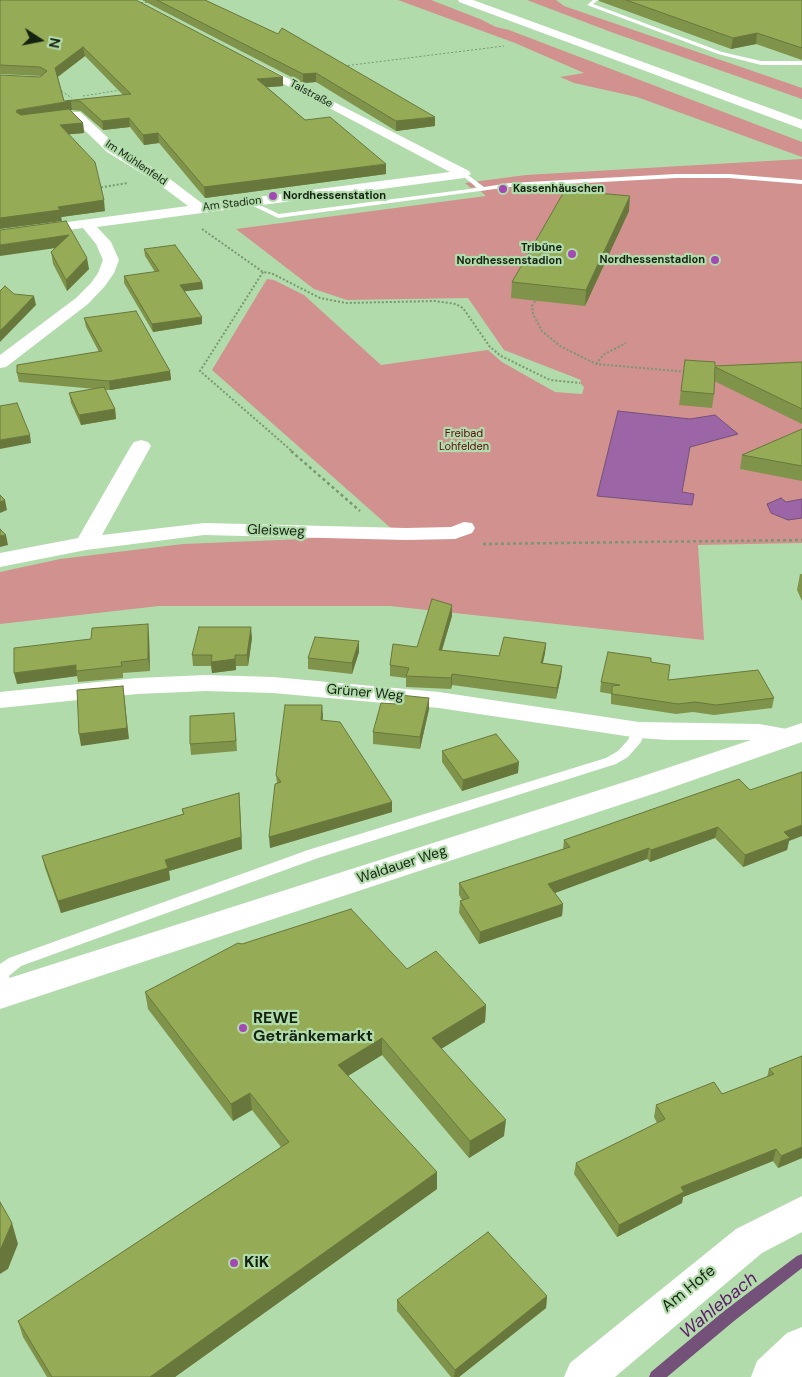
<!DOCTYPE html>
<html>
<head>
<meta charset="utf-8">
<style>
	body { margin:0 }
	#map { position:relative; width:802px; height:1377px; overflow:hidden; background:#b2dbab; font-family:"DM Sans",sans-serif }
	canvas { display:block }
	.north { position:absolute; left:15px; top:15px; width:50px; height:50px; -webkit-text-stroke:4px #b2dbab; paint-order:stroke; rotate:101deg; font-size:14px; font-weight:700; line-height:20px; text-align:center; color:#142311 }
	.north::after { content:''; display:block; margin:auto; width:18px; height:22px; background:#142311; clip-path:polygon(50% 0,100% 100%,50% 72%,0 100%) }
</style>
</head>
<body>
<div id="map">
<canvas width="802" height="1377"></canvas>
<div class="north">N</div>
</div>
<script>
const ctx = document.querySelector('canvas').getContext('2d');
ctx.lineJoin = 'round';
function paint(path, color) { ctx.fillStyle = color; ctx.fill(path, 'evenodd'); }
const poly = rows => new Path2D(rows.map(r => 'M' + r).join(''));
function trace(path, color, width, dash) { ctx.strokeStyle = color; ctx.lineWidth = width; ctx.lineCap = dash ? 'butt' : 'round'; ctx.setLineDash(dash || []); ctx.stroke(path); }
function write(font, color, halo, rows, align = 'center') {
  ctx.font = font + ' "DM Sans",sans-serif'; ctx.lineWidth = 4.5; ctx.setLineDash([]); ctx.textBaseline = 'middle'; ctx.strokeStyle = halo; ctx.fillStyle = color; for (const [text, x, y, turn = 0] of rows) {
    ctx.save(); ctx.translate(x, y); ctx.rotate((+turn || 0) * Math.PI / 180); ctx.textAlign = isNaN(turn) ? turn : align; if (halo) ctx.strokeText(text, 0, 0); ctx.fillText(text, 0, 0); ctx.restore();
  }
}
paint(poly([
	[398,0,431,0,480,19,496,27,509,30,802,142,802,157,637,97,574,83,560,77,584,73,515,43],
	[527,0,556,0,564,6,802,88,802,99,611,32],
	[802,159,802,543,698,545,704,640,390,606,159,606,0,624,0,572,60,559,183,544,304,539,367,530,393,530,212,370,267,279,274,280,304,295,381,365,488,350,502,362,555,392,582,394,584,387,580,383,581,380,504,350,468,298,347,300,314,289,236,229,486,196,476,187,471,188,465,183,526,175]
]), '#d0918f');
const water = poly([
	[618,411,690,419,715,415,738,434,690,447,682,492,694,494,692,505,597,496,618,411],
	[781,498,786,502,802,499,802,518,788,520,771,513,767,504,781,498]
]);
paint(water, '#9c65a6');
trace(water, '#735179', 1);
paint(poly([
	[802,1254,802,1268,734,1321,667,1377,649,1377,651,1372,724,1311,797,1256,802,1254]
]), '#735179');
trace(poly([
	[137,3,150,2],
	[344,66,504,46],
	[58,89,72,98],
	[83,96,121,90]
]), '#789772', 1, [2, 2]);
trace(poly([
	[97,188,128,183],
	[202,229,263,272,271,273,320,298,346,303,435,301,456,304,463,308,490,347,501,356,550,380,580,383],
	[263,272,200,371,293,452],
	[535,301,532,306,533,314,542,331,560,346,596,364,688,372],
	[596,364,603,355,626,343]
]), '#789772', 2, [2, 2]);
trace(poly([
	[291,451,360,511],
	[483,544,802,540]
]), '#789772', 2.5, [3, 3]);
paint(poly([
	[593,0,598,0,593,4,722,52,761,61,802,61,802,65,761,65,718,54,587,5,593,0],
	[464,172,484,187,510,183,676,174,729,174,802,180,802,184,729,178,676,178,510,187,278,218,245,202,251,201,279,214,477,188,462,175,461,174,464,172],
	[639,726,645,730,641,742,628,757,616,764,318,858,21,966,9,976,13,993,11,997,5,999,0,998,0,964,9,958,308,850,606,758,618,751,628,740,634,727,639,726]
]), '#fff');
paint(poly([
	[254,61,469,171,471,174,464,178,97,227,111,242,119,260,114,273,105,286,88,304,6,367,0,368,0,355,76,298,91,283,98,273,103,260,96,244,83,228,0,239,0,231,188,206,156,182,107,152,72,118,70,115,72,112,80,112,117,146,166,176,203,204,450,172,250,66,248,64,250,62,254,61],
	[141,440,148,442,151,446,102,535,204,523,406,528,451,527,464,522,472,523,475,528,472,533,455,539,406,540,204,535,86,550,0,567,0,553,78,538,131,446,134,442,141,440],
	[206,675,273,677,439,692,639,722,759,724,798,731,802,737,798,743,789,745,759,740,668,740,639,738,439,708,273,693,206,691,137,694,0,708,0,692,137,678,206,675],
	[802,1196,802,1232,762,1253,615,1377,564,1377,570,1363,736,1229,802,1196]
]), '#fff');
paint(poly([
	[802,723,802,742,659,792,0,1009,0,981,637,778,802,723]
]), '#fff');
paint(poly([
	[802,1327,802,1377,751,1377,757,1361,787,1333,802,1327]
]), '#fff');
paint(poly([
	[458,0,473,0,802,120,802,129,459,2,458,0]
]), '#fff');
paint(poly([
	[0,0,283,86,267,87,305,120,386,174,205,198,159,143,144,145,130,127,103,130,81,111,72,110,70,110,83,123,84,133,69,134,105,211,61,217,62,221,40,77,41,76,0,74],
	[85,56,123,95,64,101,58,77],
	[142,0,205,0,435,126,396,131,316,82,303,83],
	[599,0,802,0,802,60,756,44,731,49,599,1],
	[629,211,585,306,511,298,512,282],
	[66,221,89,269,67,291,53,264,51,252,55,248],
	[144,249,202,282,203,289,184,291,202,324,153,332,124,283,124,276,155,272,145,256],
	[84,318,170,371,171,380,110,390,105,390,115,409,116,419,81,425,71,403,69,393,95,389,19,382,17,373,99,352,86,327],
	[685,360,715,366,802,362,802,424,714,381,714,394,712,408,679,405],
	[802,429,802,481,740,469,742,455],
	[800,574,802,574,802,601,797,590],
	[452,605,452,616,442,650,499,656,546,643,545,653,543,663,562,666,561,676,556,699,452,685,451,689,406,687,406,678,390,676,390,665,417,647],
	[149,635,150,671,123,673,123,678,78,682,77,676,17,684],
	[252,638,248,666,236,666,236,670,212,673,211,666,193,666,192,655],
	[359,641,359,652,352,674,308,669,308,658],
	[668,680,774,698,772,708,714,715,693,712,676,714,611,704,611,694,600,692,601,682],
	[429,709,420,749,373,744,373,732],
	[323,715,322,720,392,802,392,812,270,848,277,783,276,775],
	[235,723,237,751,191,755,190,744],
	[442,751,518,773,462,791,442,762],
	[739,779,789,841,787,850,743,867,715,838,650,862,647,859,554,893,563,904,562,916,479,944,459,913,460,901,462,900,459,895,459,883,563,849,564,840],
	[240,805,242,849,169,871,170,880,61,913,45,868,42,856,183,814,182,809],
	[407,969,486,1005,485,1022,441,1049,504,1136,469,1158,382,1055,348,1076,437,1172,437,1189,175,1377,47,1377,23,1337,18,1321,281,1147,252,1110,233,1121,148,1009,145,992],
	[802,1056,802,1158,778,1168,773,1161,683,1197,682,1203,617,1237,574,1174,576,1163,657,1123,654,1117,656,1105,722,1094,767,1077,769,1069],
	[547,1296,546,1308,459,1377,451,1377,397,1311,397,1300]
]), '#80934a');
paint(poly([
	[757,33,756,44,731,49,733,38],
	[83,47,85,56,57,77,55,68],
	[316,73,316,82,303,83,303,74],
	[283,77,283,86,258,88,257,79],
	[71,101,72,110,19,119,16,112,17,110],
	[435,117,435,126,396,131,396,121],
	[129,118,130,127,103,130,102,121],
	[83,123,84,133,62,135,60,125],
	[158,133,159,143,144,145,143,135],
	[386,164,386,174,205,198,204,187],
	[630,196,629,211,585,306,586,290],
	[104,200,105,211,61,217,62,221,0,229,0,218,58,207],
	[69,235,70,246,0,256,0,245],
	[87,258,89,269,67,291,66,280],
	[202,282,203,289,180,292,180,285],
	[34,296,36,305,0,342,0,331],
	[202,317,202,324,153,332,152,324],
	[170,371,171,380,110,390,109,381],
	[115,409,116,419,81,425,79,415],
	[30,435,31,443,0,449,0,440],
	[5,500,7,510,0,513,0,502],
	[6,535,8,545,0,547,0,536],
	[452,605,452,616,439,660,439,650],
	[148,624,149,635,150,671,148,659],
	[251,627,252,638,248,666,247,655],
	[359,641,359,652,352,674,352,663],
	[546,643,545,653,540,674,541,663],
	[235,655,236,666,236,670,212,673,211,662],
	[76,665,77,676,17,684,14,673],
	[562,666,561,676,556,699,557,688],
	[452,674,452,685,451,689,451,678],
	[123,686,129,739,81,746,79,734],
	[429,698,429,709,420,749,420,737],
	[322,705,323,715,322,731,321,720],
	[519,762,518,773,462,791,463,780],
	[239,793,242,849,169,871,170,880,61,913,58,901,165,860],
	[392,802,392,812,270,848,269,837],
	[802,825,802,836,789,841,787,850,743,867,745,855,784,832],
	[718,827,715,838,650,862,651,850],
	[649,848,647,859,547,896,548,884],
	[563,904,562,916,479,944,480,932],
	[486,1005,485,1022,431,1055,432,1038],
	[382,1038,382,1055,338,1082,338,1065],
	[250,1093,252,1110,233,1121,231,1104],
	[506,1120,504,1136,469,1158,470,1141],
	[802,1147,802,1158,778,1168,781,1156],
	[776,1149,773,1161,683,1197,682,1203,617,1237,619,1225,681,1187],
	[437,1172,437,1189,175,1377,150,1377],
	[12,1223,18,1244,8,1269,0,1274,0,1249],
	[547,1296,546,1308,459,1377,454,1377,455,1370]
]), '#68783c');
const building = poly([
	[0,0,136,0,283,77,257,79,305,120,330,117,386,164,204,187,158,133,143,135,129,118,102,121,80,101,71,101,17,110,16,112,21,115,69,109,83,123,60,125,95,162,104,200,58,207,60,210,0,218,0,75,40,77,47,71,40,67,0,65,0,0],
	[83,47,131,94,64,101,55,68,83,47],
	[157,0,205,0,278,34,282,28,435,117,396,121,316,73,303,74,157,0],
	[626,0,802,0,802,48,757,33,733,38,626,0],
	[565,190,630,196,586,290,512,282,565,190],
	[66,221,87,258,66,280,51,252,69,235,0,245,0,230,66,221],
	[175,245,202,282,180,285,202,317,152,324,124,276,159,271,144,249,175,245],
	[5,286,14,294,34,296,0,331,0,291,5,286],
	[136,311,170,371,109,381,17,373,17,365,102,351,84,318,136,311],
	[685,360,715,362,715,366,802,362,802,409,715,367,714,394,681,391,685,360],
	[104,387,115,409,79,415,69,393,104,387],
	[17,403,30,435,0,440,0,406,17,403],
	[802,429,802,466,742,455,802,429],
	[0,495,5,500,0,502,0,495],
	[0,529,6,535,0,536,0,529],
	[432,599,452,605,439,650,499,656,504,637,546,643,541,663,562,666,557,688,452,674,451,678,406,676,409,668,390,665,393,644,417,647,432,599],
	[148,624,148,659,121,662,122,666,76,671,76,665,14,673,14,648,91,639,92,628,148,624],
	[199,627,251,627,247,655,235,655,235,659,211,662,212,655,192,655,199,627],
	[315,637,359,641,352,663,308,658,315,637],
	[608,652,651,658,651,662,670,665,668,680,758,670,774,698,716,705,695,702,678,704,612,694,612,686,620,685,601,682,608,652],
	[123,686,127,728,79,734,77,690,123,686],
	[400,695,429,698,420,737,373,732,381,703,397,704,400,695],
	[285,705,322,705,321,720,340,722,392,802,269,837,275,784,281,782,276,775,285,705],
	[234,713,236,741,190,744,190,716,234,713],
	[496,734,519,762,463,780,442,751,496,734],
	[802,772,802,825,784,832,790,838,745,855,718,827,651,850,649,848,548,884,563,904,480,932,460,901,469,898,459,883,570,847,564,840,739,779,750,790,802,772],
	[239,793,241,837,165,860,168,868,58,901,42,856,184,814,182,809,239,793],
	[351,909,407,969,436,951,486,1005,432,1038,506,1120,470,1141,382,1038,338,1065,437,1172,150,1377,52,1377,18,1321,289,1142,250,1093,231,1104,145,992,238,943,242,944,351,909],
	[802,1056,802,1147,781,1156,776,1149,681,1187,684,1192,619,1225,576,1163,665,1119,656,1105,714,1082,722,1094,774,1074,769,1069,802,1056],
	[0,1202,12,1223,1,1248,0,1249,0,1202],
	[488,1232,547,1296,455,1370,397,1300,488,1232]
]);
paint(building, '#95ab56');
trace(building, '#68783c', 1);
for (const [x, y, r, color] of [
	[503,189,5,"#a349b4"],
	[273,196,5,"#a349b4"],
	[572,254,5,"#a349b4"],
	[715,260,5,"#a349b4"],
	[243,1028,5,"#a349b4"],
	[234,1263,5,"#a349b4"]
]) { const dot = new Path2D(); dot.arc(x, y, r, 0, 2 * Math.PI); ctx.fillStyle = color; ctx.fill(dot); trace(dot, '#b2dbab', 2); }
write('11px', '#142311', '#b2dbab', [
	["Talstraße",311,94,28],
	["Im Mühlenfeld",136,163,34],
	["Am Stadion",232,204,-7]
]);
write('bold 11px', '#142311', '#b2dbab', [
	["Kassenhäuschen",513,189],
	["Nordhessenstation",283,196],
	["Tribüne",562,248,"right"],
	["Nordhessenstadion",562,261,"right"],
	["Nordhessenstadion",705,260,"right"]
], 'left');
write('11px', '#5c0714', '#b2dbab', [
	["Freibad",464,434],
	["Lohfelden",464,447]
]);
write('14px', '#142311', '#b2dbab', [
	["Gleisweg",276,531,2],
	["Grüner Weg",365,693,5],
	["Waldauer Weg",402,865,-18]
]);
write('bold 16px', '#142311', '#b2dbab', [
	["REWE",253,1019],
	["Getränkemarkt",253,1037],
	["KiK",244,1263]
], 'left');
write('16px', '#142311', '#b2dbab', [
	["Am Hofe",689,1289,-39]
]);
write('italic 18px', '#5e196b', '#b2dbab', [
	["Wahlebach",719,1306,-39]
]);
</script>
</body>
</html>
